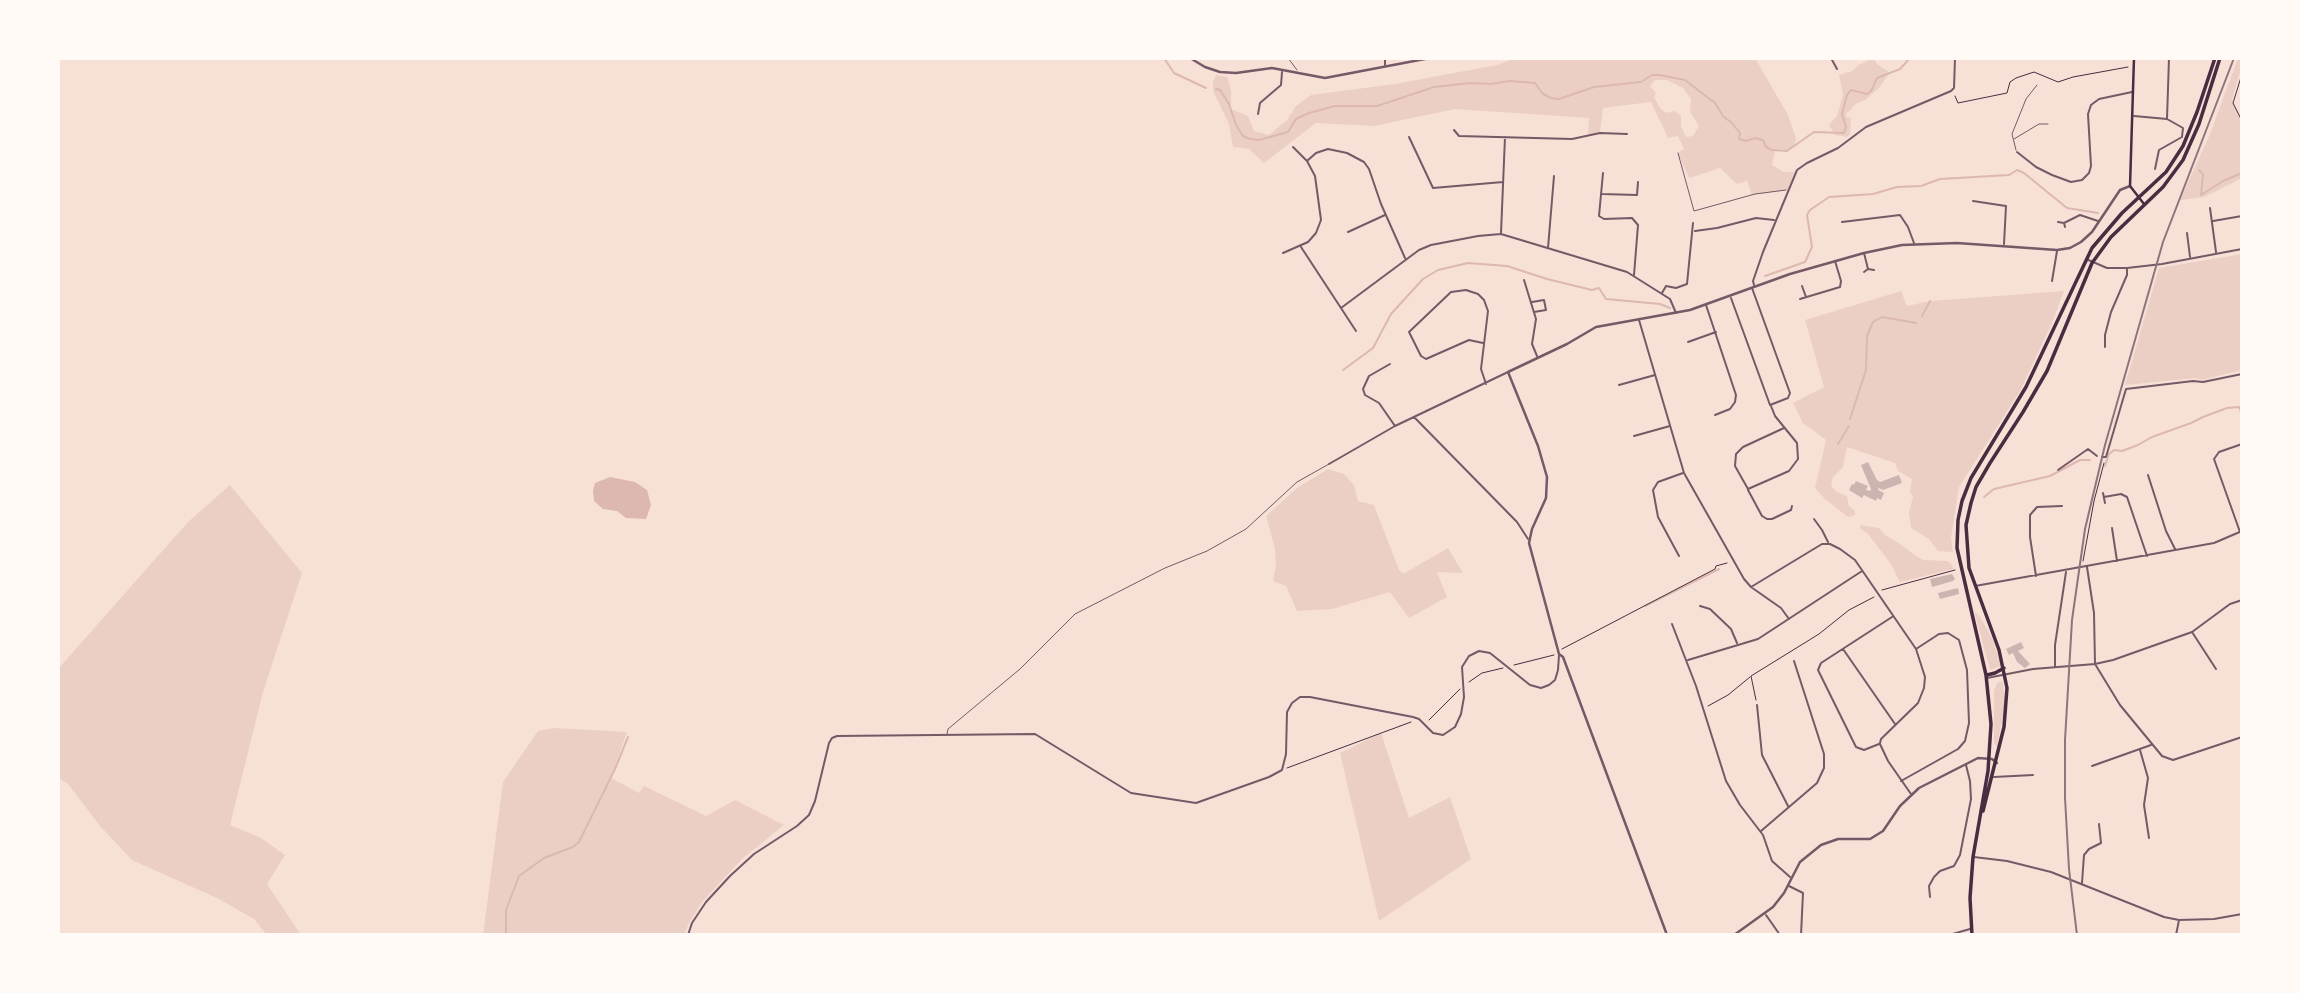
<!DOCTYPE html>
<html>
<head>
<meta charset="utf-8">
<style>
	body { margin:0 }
	#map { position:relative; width:2300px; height:993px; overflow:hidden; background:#f7e1d7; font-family:"Libre Baskerville",serif }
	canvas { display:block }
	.frame { position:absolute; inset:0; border:60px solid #fffaf5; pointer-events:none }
</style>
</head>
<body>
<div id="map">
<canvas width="2300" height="993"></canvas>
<div class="frame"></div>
</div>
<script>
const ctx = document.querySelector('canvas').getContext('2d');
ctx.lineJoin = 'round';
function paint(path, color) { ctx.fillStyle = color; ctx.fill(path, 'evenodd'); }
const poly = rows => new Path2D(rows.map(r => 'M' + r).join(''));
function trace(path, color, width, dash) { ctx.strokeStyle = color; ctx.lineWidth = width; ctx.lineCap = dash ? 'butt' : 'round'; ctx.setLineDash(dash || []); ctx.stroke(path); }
paint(poly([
	[1509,58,1755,58,1788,115,1796,138,1795,146,1787,151,1782,149,1775,151,1772,165,1784,172,1794,172,1788,190,1752,195,1747,181,1737,184,1720,168,1689,178,1678,153,1684,149,1678,136,1668,138,1651,102,1603,108,1600,133,1588,136,1589,118,1455,109,1374,126,1316,123,1264,163,1249,149,1233,147,1229,124,1213,91,1213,82,1216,75,1227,77,1231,90,1231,109,1248,116,1254,131,1269,135,1287,120,1296,106,1311,95,1395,84,1497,65,1508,61],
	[1655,80,1667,80,1683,88,1691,99,1690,112,1699,126,1693,136,1686,137,1681,126,1681,116,1674,111,1666,113,1660,108,1654,97,1656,93,1650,86],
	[1873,58,1877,64,1889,72,1889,74,1879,88,1865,100,1855,104,1850,111,1847,112,1846,117,1851,118,1850,134,1847,137,1835,135,1829,125,1837,116,1843,95,1839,75,1852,71,1859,65],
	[2238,58,2242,58,2242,65,2232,100,2242,121,2242,178,2204,197,2180,200,2210,134],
	[2242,254,2242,370,2202,380,2196,378,2125,385,2159,268],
	[1901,291,1907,306,1930,301,2064,291,2052,323,2020,391,1959,487,1951,538,1953,552,1938,551,1929,539,1911,528,1909,512,1913,497,1910,492,1912,479,1898,471,1895,463,1847,447,1843,467,1833,477,1831,486,1837,492,1847,496,1849,506,1855,511,1855,515,1848,517,1826,500,1815,488,1826,440,1803,423,1793,403,1824,387,1805,320],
	[1328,469,1344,474,1354,485,1358,501,1374,505,1399,570,1403,574,1448,548,1463,573,1437,572,1447,597,1409,618,1390,592,1332,609,1297,611,1286,586,1273,581,1276,565,1275,548,1266,516,1297,488],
	[230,485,302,573,263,692,230,825,261,838,285,855,267,884,301,935,267,935,254,919,219,899,132,860,100,826,68,784,58,778,58,669,188,522],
	[1860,525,1879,528,1885,535,1900,544,1915,555,1923,560,1948,561,1952,565,1953,569,1900,582,1891,564,1868,534,1860,528],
	[1974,611,1979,615,1992,638,2001,666,1990,670],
	[2003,681,2005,705,1997,746,1994,743,1994,691,1997,683],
	[554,728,627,732,611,778,639,793,644,786,706,816,735,800,784,825,742,859,702,902,689,923,684,935,483,935,503,782,538,731],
	[1381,733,1409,818,1450,797,1471,859,1379,921,1340,753]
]), '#ebcfc5');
paint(poly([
	[610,477,635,482,647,490,651,505,646,519,626,518,617,511,603,509,594,501,593,491,595,483]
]), '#dcb8b0');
trace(poly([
	[1164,58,1174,73,1206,88],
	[1216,89,1220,90,1229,104,1236,125,1243,136,1250,139,1259,140,1288,132,1296,119,1309,113,1335,106,1377,106,1434,87,1470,83,1491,84,1510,81,1535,83,1543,94,1551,98,1559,99,1594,87,1641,82,1652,75,1660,75,1685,80,1715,103,1723,116,1732,123,1740,133,1739,139,1746,141,1755,138,1763,140,1766,147,1772,150,1787,151,1814,132,1844,133,1846,127,1842,114,1847,95,1851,90,1867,94,1871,91,1877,78,1900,69,1910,58],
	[2199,170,2203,174,2201,195,2223,181,2242,173],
	[1765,276,1805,262,1812,247,1807,215,1810,210,1829,197,1873,194,1897,187,1921,186,1940,179,2009,175,2017,170,2024,173,2067,208,2098,213],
	[1922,316,1930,301],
	[1343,370,1373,348,1391,314,1423,279,1438,270,1468,263,1507,266,1547,279,1592,290,1599,288,1606,299,1660,304,1670,308],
	[1850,419,1866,370,1867,336,1873,322,1882,317,1916,323],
	[1838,444,1849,426],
	[2105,466,2109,454,2114,450,2122,451,2138,445,2152,437,2191,423,2203,417,2227,408,2239,407,2242,414],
	[1984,497,1994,489,2050,476,2080,460,2090,460],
	[1645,606,1719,569],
	[506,935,506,910,519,876,544,858,573,847,579,842,615,769,628,737]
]), '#dcb8b0', 2);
paint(poly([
	[1868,462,1877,480,1880,482,1899,475,1902,483,1883,490,1879,488,1878,490,1884,493,1881,500,1877,498,1876,501,1864,495,1862,498,1849,490,1852,484,1854,485,1856,481,1868,486,1866,490,1870,491,1871,489,1861,465],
	[1952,574,1955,579,1953,581,1932,587,1930,579],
	[1958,588,1959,594,1940,599,1938,593],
	[2021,642,2024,648,2018,651,2030,664,2025,668,2017,662,2013,653,2009,655,2006,649]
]), '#ccb4b1');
trace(poly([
	[2242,74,2233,103,2242,121],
	[1955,96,1958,103,2007,93,2010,82,2016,78,2034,72,2058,82,2073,77,2128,67],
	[2083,561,2094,501,2104,463],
	[1882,590,1955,570],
	[1562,649,1715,569,1716,566,1727,563],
	[1514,665,1554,655],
	[1469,682,1482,673,1503,668],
	[1756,700,1751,676,1819,634,1849,610,1874,597],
	[1708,706,1728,695,1750,677],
	[1429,720,1460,689],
	[1287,768,1411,722]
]), '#4a2c40', 1);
trace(poly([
	[1288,58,1297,70],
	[2014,139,2039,124,2048,124],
	[2016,150,2012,134,2026,99,2037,85],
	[1678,153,1694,211,1755,194,1786,190],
	[947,734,948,729,1020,669,1075,614,1165,568,1207,551,1246,529,1297,482,1329,464]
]), '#755966', 1);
trace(poly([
	[1385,58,1385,65],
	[1831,58,1837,69],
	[1258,114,1260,103,1281,85,1282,72],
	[2134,116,2167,119,2183,128,2182,137,2159,150,2155,169],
	[2167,119,2169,58],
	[1454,130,1459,136,1572,139,1600,133,1627,134],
	[1409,137,1433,188,1503,182],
	[2017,152,2036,167,2052,175,2071,182,2082,180,2089,173,2091,166,2088,114,2091,105,2099,99,2132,92],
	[1307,161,1316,153,1328,149,1347,153,1364,162,1369,169,1381,204,1405,258],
	[1603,173,1599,216,1604,219,1632,218,1638,225,1634,275],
	[1602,194,1637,195,1638,182],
	[1973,201,2006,206,2004,244],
	[2210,208,2216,252],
	[2213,221,2242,216],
	[1842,222,1900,215,1908,227,1914,243],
	[2058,222,2064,223,2065,227],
	[2064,223,2080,215,2098,221],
	[1695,231,1717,228,1756,218,1774,220],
	[1348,232,1385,215],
	[1501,233,1505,137],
	[2187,233,2190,257],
	[1301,247,1356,331],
	[1548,248,1554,176],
	[1283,253,1308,242,1316,233,1321,220,1315,176,1307,161,1293,147],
	[1864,253,1868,269],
	[2086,259,2107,268,2127,268,2162,264,2242,249],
	[1864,272,1868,269,1874,270],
	[1524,280,1536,319,1532,344,1537,356],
	[2052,281,2057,251],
	[1754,285,1753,281,1763,252,1797,170,1807,163,1838,148,1866,127,1951,91,1954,88,1955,58],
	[1802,286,1806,297],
	[1662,293,1666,286,1676,288,1687,284,1693,223],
	[1731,298,1770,405,1788,398,1790,393,1752,288],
	[1800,299,1840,287,1841,281,1835,261],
	[1532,302,1544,300,1546,310,1534,312],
	[1706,305,1736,395,1735,402,1730,409,1715,415],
	[1341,308,1419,250,1431,245,1478,236,1501,234,1627,272,1670,299,1676,313],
	[1639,320,1684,473,1744,579,1751,587,1781,608,1789,619],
	[1688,342,1716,332],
	[1483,343,1469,340,1426,359,1421,356,1409,332,1451,292,1466,290,1478,294,1484,300,1488,311,1481,369,1486,384],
	[2105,347,2105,335,2111,312,2127,275,2127,268],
	[1390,364,1369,376,1363,389,1365,395,1379,403,1395,426],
	[1619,385,1655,375],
	[1771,406,1775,416,1797,443,1798,459,1789,471,1748,489,1735,466,1736,454,1743,447,1784,428],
	[1414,417,1517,522,1528,539],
	[1634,436,1670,426],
	[2102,457,2106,457,2126,389,2193,381,2203,382,2242,374],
	[1329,464,1395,426,1508,372],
	[2058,470,2088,449,2097,456],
	[2148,475,2166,531,2175,549],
	[1748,490,1762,516,1767,519,1772,519,1791,510,1792,506],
	[2103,493,2105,503],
	[2104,497,2121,494,2127,497,2147,556],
	[1814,519,1822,530,1828,542],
	[2112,528,2117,561],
	[2240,532,2214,459,2219,452,2242,444],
	[1679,556,1658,517,1653,490,1658,482,1683,473],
	[2087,567,2094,613,2095,664,2120,705,2162,756,2173,760,2242,737],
	[2036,576,2030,537,2030,515,2037,507,2062,506],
	[1975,586,2214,543,2242,531],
	[1751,587,1822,544,1830,544,1840,549,1855,560,1916,649,1925,677,1924,688,1918,703,1881,739,1880,743],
	[1700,606,1710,609,1731,629,1737,643],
	[1672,624,1696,686,1726,781,1740,805,1763,835,1772,861,1790,877],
	[2192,632,2216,669],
	[1843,649,1895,724],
	[1688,660,1758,639,1862,571],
	[2055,667,2055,645,2066,572],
	[1987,678,2033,669,2095,664,2113,660,2192,632,2230,604,2242,600],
	[1757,705,1762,755,1788,806],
	[1879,744,1864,750,1856,747,1818,670,1821,663,1892,617],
	[1880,744,1888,761,1911,794],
	[2140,750,2148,778,2144,805,2149,838],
	[2092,766,2151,745],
	[1994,777,2033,775],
	[1901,781,1958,749,1965,741,1969,723,1967,670,1959,640,1948,633,1939,634,1916,649],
	[1761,831,1817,783,1824,768,1824,754,1794,661],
	[1974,857,2007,861,2051,872,2164,917,2179,920,2214,919,2242,914],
	[2082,883,2084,855,2089,849,2101,843,2099,824],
	[1789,886,1803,893,1801,935],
	[1930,897,1929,886,1934,877,1940,871,1954,866,1960,855,1971,799,1970,781,1966,765],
	[1766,915,1780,935],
	[688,935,692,923,706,902,730,876,754,854,797,826,809,815,815,801,829,743,832,738,837,736,1035,734,1131,793,1196,803,1269,777,1282,770,1286,754,1287,712,1292,703,1300,697,1310,697,1413,717,1419,719,1433,733,1443,735,1455,727,1461,714,1464,697,1462,667,1469,656,1479,651,1490,653,1530,685,1541,688,1549,685,1555,680,1558,670,1559,655],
	[1949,935,1970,929],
	[2176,935,2179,920]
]), '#755966', 2);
trace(poly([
	[1190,58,1205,67,1220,72,1236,73,1272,68,1325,78,1430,58],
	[1667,935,1563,657,1559,654,1529,543,1532,529,1546,498,1547,477,1538,446,1508,372,1567,344,1596,327,1690,310,1790,274,1864,253,1902,245,1957,243,2057,250,2070,248,2081,242,2092,232,2120,190,2130,186],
	[1734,935,1773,907,1784,893,1800,862,1821,845,1838,839,1870,839,1883,831,1900,806,1919,788,1978,758,1992,759,1997,763]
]), '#755966', 2.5);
trace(poly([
	[2134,58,2130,186,2144,204]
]), '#4a2c40', 2.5);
trace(poly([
	[1987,675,1995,673,2004,668],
	[1983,811,2004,727,2007,688,1999,650,1969,568,1966,525,1971,503,1976,487,1990,463,2023,412,2047,371,2092,263,2111,237,2163,187,2183,160,2199,124,2220,58],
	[1972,935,1970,898,1973,857,1988,771,1991,724,1986,675,1957,548,1958,520,1962,501,1971,478,2026,387,2092,248,2122,213,2166,172,2183,146,2197,112,2215,58]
]), '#4a2c40', 3.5);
trace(poly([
	[2077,935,2069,869,2065,798,2065,740,2072,620,2085,529,2105,445,2163,242,2234,58]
]), '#8f747c', 2);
</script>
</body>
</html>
